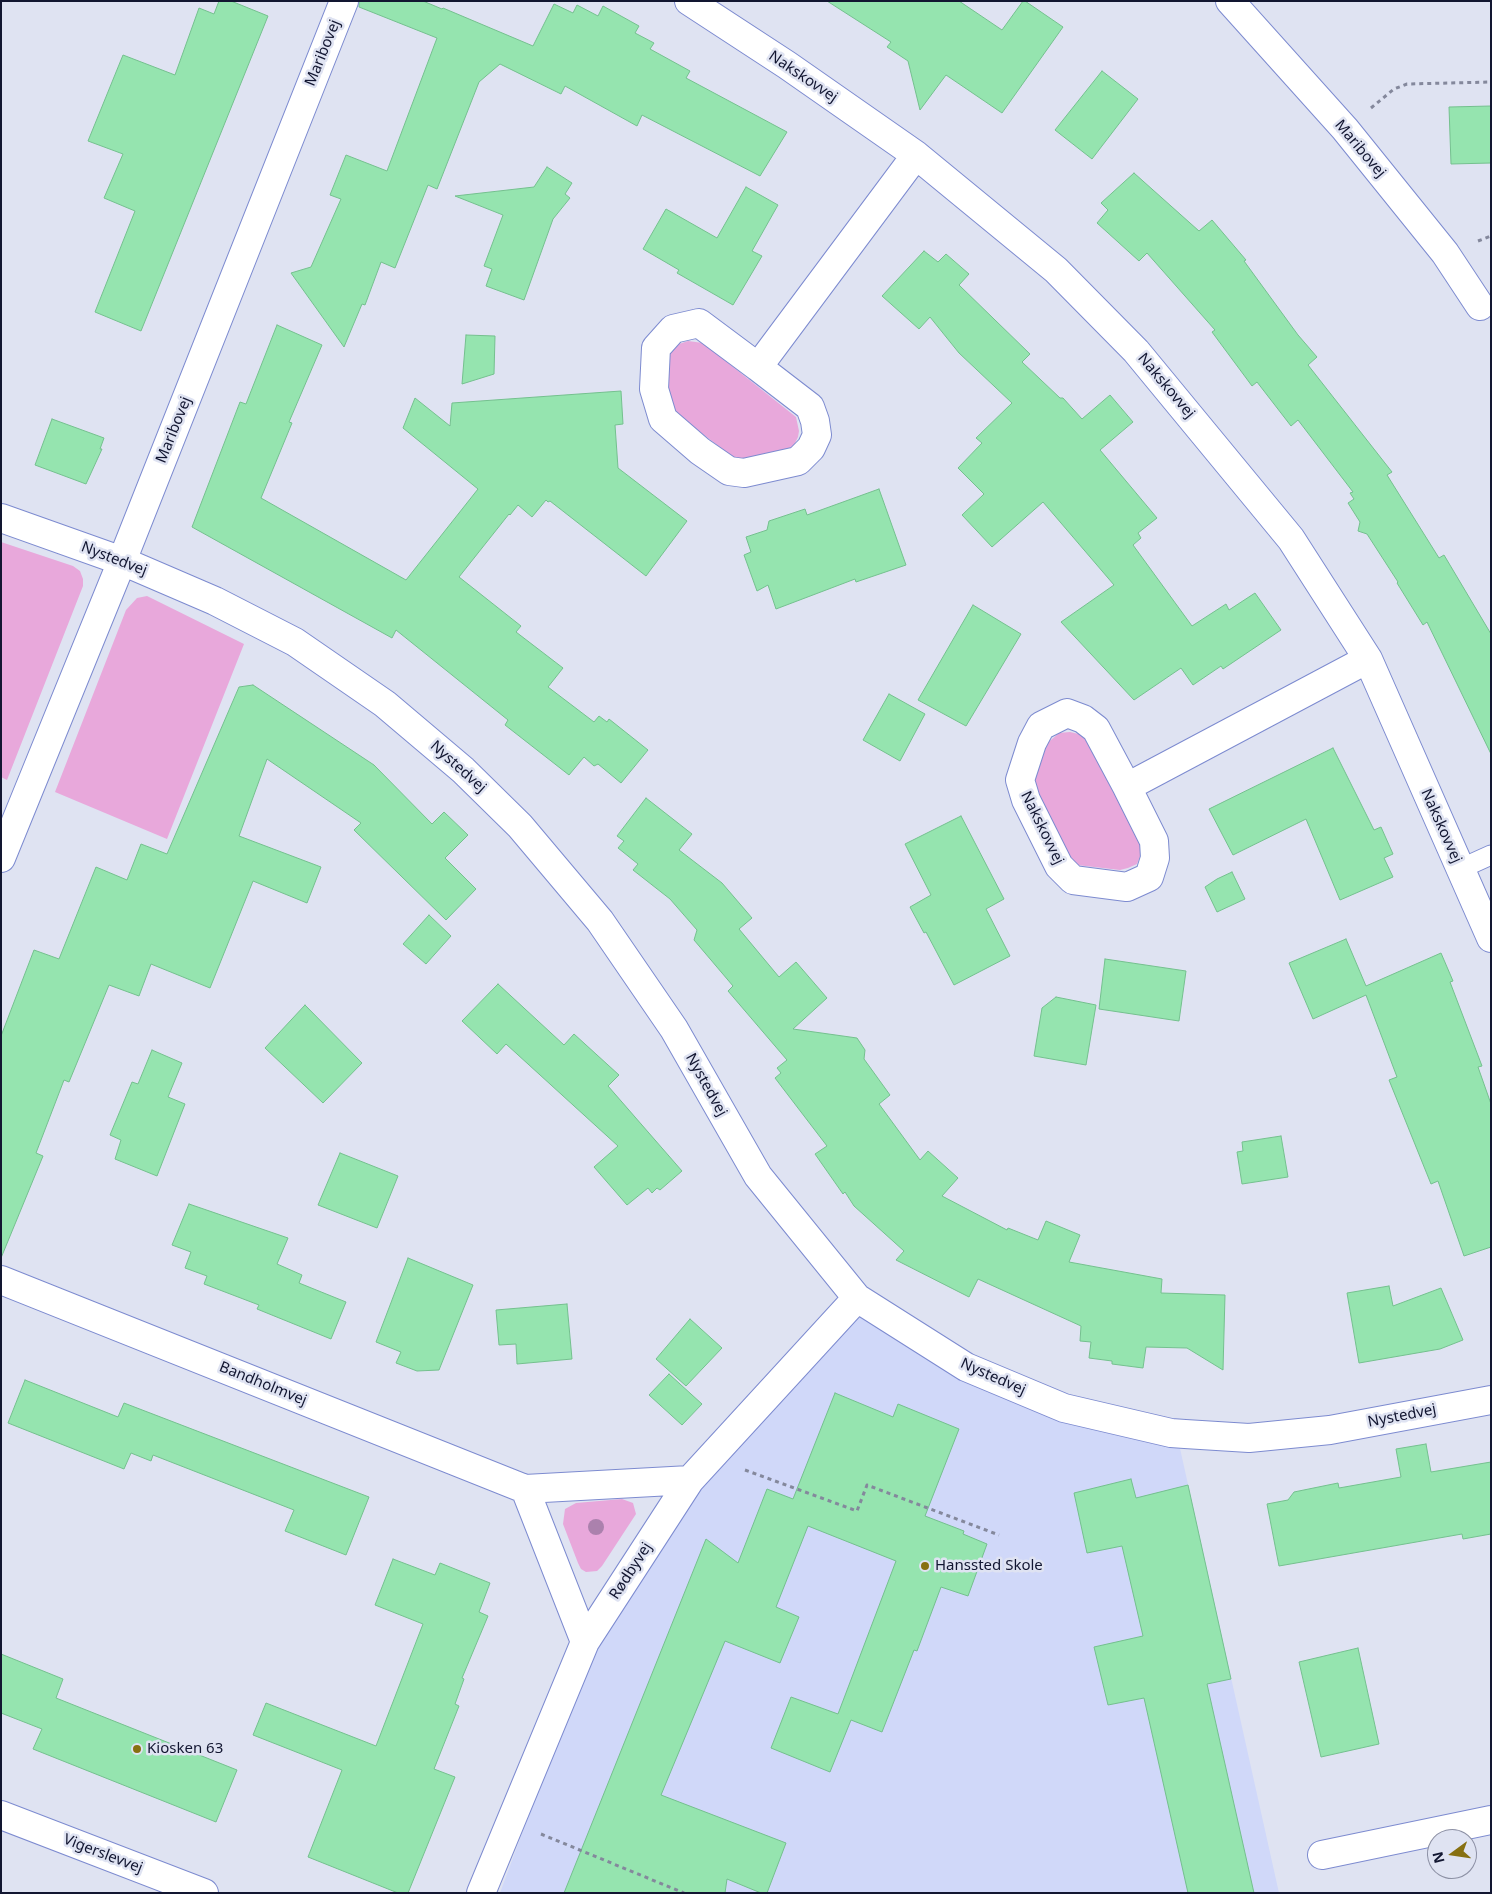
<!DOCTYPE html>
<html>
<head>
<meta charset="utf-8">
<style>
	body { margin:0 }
	#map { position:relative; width:1492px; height:1894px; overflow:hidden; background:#dfe3f2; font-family:"Noto Sans",sans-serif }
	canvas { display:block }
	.frame { position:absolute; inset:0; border:2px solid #121631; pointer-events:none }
	.north { position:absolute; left:1427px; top:1829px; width:50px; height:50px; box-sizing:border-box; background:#dfe3f2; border:1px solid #8d91a5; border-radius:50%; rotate:256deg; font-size:14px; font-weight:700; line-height:20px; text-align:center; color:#121631 }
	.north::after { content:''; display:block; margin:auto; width:18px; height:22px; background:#877011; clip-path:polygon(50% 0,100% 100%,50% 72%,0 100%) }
</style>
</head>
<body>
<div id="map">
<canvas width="1492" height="1894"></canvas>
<div class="frame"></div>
<div class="north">N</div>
</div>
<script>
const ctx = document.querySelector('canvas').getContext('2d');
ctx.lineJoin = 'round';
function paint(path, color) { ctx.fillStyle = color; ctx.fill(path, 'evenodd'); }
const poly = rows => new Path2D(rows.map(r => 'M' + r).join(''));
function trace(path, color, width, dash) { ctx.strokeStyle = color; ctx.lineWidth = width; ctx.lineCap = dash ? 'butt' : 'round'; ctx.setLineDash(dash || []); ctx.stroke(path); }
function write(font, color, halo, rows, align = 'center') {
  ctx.font = font + ' "Noto Sans",sans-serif'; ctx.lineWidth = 5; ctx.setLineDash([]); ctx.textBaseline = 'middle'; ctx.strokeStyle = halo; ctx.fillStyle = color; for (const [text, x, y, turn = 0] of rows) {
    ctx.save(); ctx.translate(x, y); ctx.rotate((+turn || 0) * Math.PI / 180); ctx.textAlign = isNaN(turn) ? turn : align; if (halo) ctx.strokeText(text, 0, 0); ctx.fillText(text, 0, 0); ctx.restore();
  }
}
paint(poly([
	[860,1307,1179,1444,1279,1893,500,1893,591,1646,697,1484]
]), '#d0d8f9');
paint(poly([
	[688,341,703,343,796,417,799,431,798,437,793,447,741,461,734,458,665,405,669,356,672,350,679,344],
	[1,542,73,566,80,571,83,579,83,586,7,780,1,777],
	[147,596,244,644,167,839,55,792,126,610,137,598],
	[1070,732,1083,735,1089,739,1139,838,1142,849,1141,854,1137,864,1128,868,1120,870,1077,865,1071,861,1035,789,1032,777,1044,746,1059,733],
	[622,1499,633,1503,636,1514,602,1566,597,1571,586,1572,581,1569,578,1563,563,1524,565,1509,576,1503]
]), '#e8a8db');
const building = poly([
	[219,1,231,1,268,16,141,331,95,312,135,211,104,198,123,154,88,141,123,55,175,75,199,8,214,14,219,1],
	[359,1,423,1,442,9,443,8,533,46,554,4,573,13,577,5,598,16,603,6,639,26,635,33,654,43,650,49,690,71,686,78,787,132,760,176,642,115,637,126,565,86,561,94,500,64,479,82,437,189,428,185,395,268,381,262,365,305,362,304,344,347,291,273,311,267,341,199,330,195,346,155,387,171,437,38,359,7,359,1],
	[827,1,959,1,1002,30,1023,1,1025,1,1063,27,1002,113,946,75,920,110,908,61,887,47,891,42,827,1],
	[1102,71,1138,99,1092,159,1055,130,1102,71],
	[1491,106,1491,163,1451,164,1449,107,1491,106],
	[547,167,572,183,565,194,570,198,553,219,524,300,486,286,492,269,484,266,503,215,455,196,534,187,547,167],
	[1134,173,1199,231,1212,220,1246,260,1244,261,1298,335,1317,357,1308,365,1392,472,1387,475,1439,558,1444,555,1491,634,1491,754,1427,622,1423,625,1397,583,1398,582,1367,534,1358,531,1360,522,1348,503,1354,499,1350,493,1353,492,1298,420,1291,426,1257,382,1252,386,1212,332,1215,330,1147,253,1139,261,1097,223,1108,210,1101,203,1134,173],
	[746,187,778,205,752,251,762,256,733,305,677,273,679,270,643,249,666,209,717,238,746,187],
	[924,251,938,262,946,254,969,274,959,285,1030,354,1022,362,1060,398,1063,398,1082,419,1110,395,1133,422,1100,450,1157,518,1138,533,1141,538,1133,545,1192,626,1226,604,1229,610,1255,593,1281,630,1223,669,1221,666,1193,685,1181,668,1134,700,1061,622,1114,585,1043,502,992,547,962,515,984,494,958,468,982,443,976,438,1012,403,959,353,930,317,919,329,882,296,924,251],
	[277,325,322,345,289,422,292,423,261,498,406,580,478,489,403,428,415,398,450,426,452,403,621,391,623,424,615,425,618,468,687,521,646,576,550,501,548,502,546,500,532,517,518,505,510,515,509,514,459,577,521,626,516,632,563,668,548,687,594,722,599,716,607,722,609,719,648,750,621,783,598,764,594,766,584,757,569,775,505,725,508,720,396,630,392,638,192,527,240,402,246,404,277,325],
	[466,335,495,336,494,374,462,384,466,335],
	[52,419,104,438,100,449,102,449,86,484,35,465,52,419],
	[879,489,906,565,856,582,855,579,776,609,768,585,757,591,744,555,751,552,746,537,767,530,769,521,805,509,807,515,879,489],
	[973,605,1021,634,966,726,918,700,973,605],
	[253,685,374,765,432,824,444,812,468,835,445,858,476,889,446,920,354,830,361,823,267,759,239,836,321,867,307,903,253,881,210,988,151,964,139,996,109,985,69,1082,64,1080,36,1153,43,1156,1,1258,1,1036,34,950,59,959,96,867,127,880,141,844,167,854,239,687,253,685],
	[889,694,925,714,900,761,863,740,889,694],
	[1333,748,1374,830,1381,827,1393,854,1384,858,1393,877,1340,900,1306,819,1233,855,1209,809,1333,748],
	[646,798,692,834,679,850,722,883,752,918,739,929,779,977,796,962,827,998,793,1029,857,1038,865,1050,864,1059,890,1095,879,1104,920,1160,928,1151,958,1178,942,1196,1007,1230,1008,1228,1038,1240,1046,1221,1080,1235,1069,1262,1162,1279,1161,1293,1225,1295,1223,1370,1187,1348,1146,1347,1143,1368,1112,1364,1112,1361,1089,1358,1091,1342,1080,1341,1081,1326,978,1279,969,1297,896,1260,904,1251,854,1206,845,1192,843,1194,815,1154,827,1146,775,1078,781,1073,777,1068,787,1060,728,991,733,986,694,940,697,930,670,899,633,870,638,864,618,848,624,841,617,836,646,798],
	[961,816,1004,899,986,909,1010,956,954,985,926,932,924,933,910,907,931,895,905,844,961,816],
	[1232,872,1245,899,1217,912,1205,887,1217,879,1232,872],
	[429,915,451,936,426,964,403,944,429,915],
	[1346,939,1366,986,1441,953,1453,981,1450,982,1482,1066,1478,1067,1491,1104,1491,1247,1464,1256,1438,1181,1431,1184,1389,1080,1397,1077,1366,995,1313,1019,1289,963,1346,939],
	[1105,959,1186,971,1179,1021,1099,1009,1105,959],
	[498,984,564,1045,574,1034,619,1075,608,1086,682,1171,660,1190,657,1188,652,1193,648,1188,627,1205,594,1167,618,1146,506,1044,497,1054,462,1021,498,984],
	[1056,997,1096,1005,1086,1065,1034,1056,1042,1008,1056,997],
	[305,1005,362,1063,323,1103,265,1048,305,1005],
	[152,1050,182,1063,168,1097,185,1104,157,1176,115,1159,121,1140,110,1135,132,1082,138,1084,152,1050],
	[1281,1136,1288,1177,1242,1184,1237,1152,1243,1151,1242,1142,1281,1136],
	[340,1153,398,1176,377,1228,318,1205,340,1153],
	[189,1204,288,1238,277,1264,302,1275,299,1283,346,1302,331,1339,257,1309,259,1305,204,1284,207,1276,185,1268,191,1252,172,1245,189,1204],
	[408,1258,473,1285,439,1370,417,1371,396,1363,401,1352,376,1342,408,1258],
	[1389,1286,1393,1306,1441,1288,1463,1340,1440,1349,1359,1363,1347,1293,1389,1286],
	[567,1304,572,1359,517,1364,516,1344,499,1345,496,1310,567,1304],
	[690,1319,722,1348,686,1386,656,1359,690,1319],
	[669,1374,702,1404,682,1425,649,1395,669,1374],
	[25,1380,118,1417,124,1403,369,1497,346,1555,285,1531,294,1510,153,1455,151,1461,131,1453,124,1469,8,1423,25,1380],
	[835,1393,893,1417,898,1404,959,1429,925,1516,964,1531,963,1534,987,1544,968,1596,941,1587,917,1651,914,1650,882,1732,851,1720,830,1772,771,1748,791,1697,838,1714,896,1561,808,1526,776,1607,799,1617,780,1663,725,1641,661,1795,786,1843,767,1893,761,1893,727,1879,725,1893,564,1893,706,1539,738,1563,767,1489,793,1499,835,1393],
	[1426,1444,1431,1472,1491,1462,1491,1534,1463,1539,1462,1534,1279,1566,1267,1504,1288,1500,1294,1492,1338,1483,1339,1488,1401,1477,1396,1449,1426,1444],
	[1131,1479,1136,1498,1188,1485,1231,1679,1207,1684,1254,1893,1188,1893,1144,1698,1108,1705,1094,1647,1143,1636,1122,1546,1087,1553,1074,1493,1131,1479],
	[393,1559,435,1575,440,1563,490,1583,479,1612,488,1616,462,1678,464,1679,455,1704,459,1706,434,1769,455,1777,408,1893,398,1893,308,1857,342,1770,253,1735,266,1703,376,1746,423,1624,375,1605,393,1559],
	[1358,1648,1379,1744,1321,1757,1299,1662,1358,1648],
	[1,1654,63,1679,56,1698,237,1770,216,1822,33,1749,42,1729,1,1713,1,1654]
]);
paint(building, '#95e4af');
trace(building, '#74c08e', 1);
const lane = poly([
	[1460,869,1491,855]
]);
const street = poly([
	[689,1,787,65,916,155,1056,270,1136,351,1291,539,1368,659,1491,938],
	[1230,1,1345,129,1445,253,1480,306],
	[758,367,810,407,815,421,817,435,811,448,798,461,744,473,729,471,700,451,663,419,654,389,656,348,673,329,699,323,758,367,916,155],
	[1,518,122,561,215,601,295,642,385,704,463,770,520,826,600,921,674,1029,758,1176,857,1298,966,1367,1064,1408,1171,1433,1185,1434,1249,1438,1330,1430,1491,1400],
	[1127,787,1154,841,1155,858,1149,877,1127,887,1073,880,1059,866,1026,800,1020,780,1032,743,1041,726,1067,713,1083,719,1096,729,1127,787,1368,659],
	[1,858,122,561,344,1],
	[1,1280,525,1489,690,1480],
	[525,1489,585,1642],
	[1322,1855,1491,1820],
	[481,1893,585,1642,690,1480,857,1298]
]);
const primary = poly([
	[1,1815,204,1893]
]);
trace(lane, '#7d8bd0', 21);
trace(street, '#7d8bd0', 30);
trace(primary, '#7d8bd0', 30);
trace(poly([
	[1371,108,1394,89,1407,84,1491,82],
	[1478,241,1491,236],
	[745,1470,857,1511,867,1485,999,1535],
	[541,1834,684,1893]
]), '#84889c', 3, [4, 4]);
trace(lane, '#fff', 19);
trace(street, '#fff', 28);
trace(primary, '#fff', 28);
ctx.fillStyle = '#ab81ad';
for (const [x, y] of [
	[596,1527]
]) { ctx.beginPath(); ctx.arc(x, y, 8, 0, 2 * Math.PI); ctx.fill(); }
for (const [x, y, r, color] of [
	[925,1566,5,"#877011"],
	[137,1749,5,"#877011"]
]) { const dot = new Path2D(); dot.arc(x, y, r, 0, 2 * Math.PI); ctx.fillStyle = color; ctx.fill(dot); trace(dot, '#dfe3f2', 2); }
write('15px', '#121631', '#dfe3f2', [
	["Maribovej",323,53,-68],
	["Nakskovvej",803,77,34],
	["Maribovej",1360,149,50],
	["Nakskovvej",1166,386,50],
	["Maribovej",174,430,-68],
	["Nystedvej",114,559,21],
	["Nystedvej",458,767,42],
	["Nakskovvej",1441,826,66],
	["Nakskovvej",1042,828,64],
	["Nystedvej",706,1085,61],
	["Nystedvej",993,1377,24],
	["Bandholmvej",263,1384,22],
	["Nystedvej",1402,1416,-11],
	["Rødbyvej",631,1571,-57],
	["Vigerslevvej",103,1854,21]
]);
write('15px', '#121631', '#dfe3f2', [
	["Hanssted Skole",935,1566],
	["Kiosken 63",147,1749]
], 'left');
</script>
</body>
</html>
